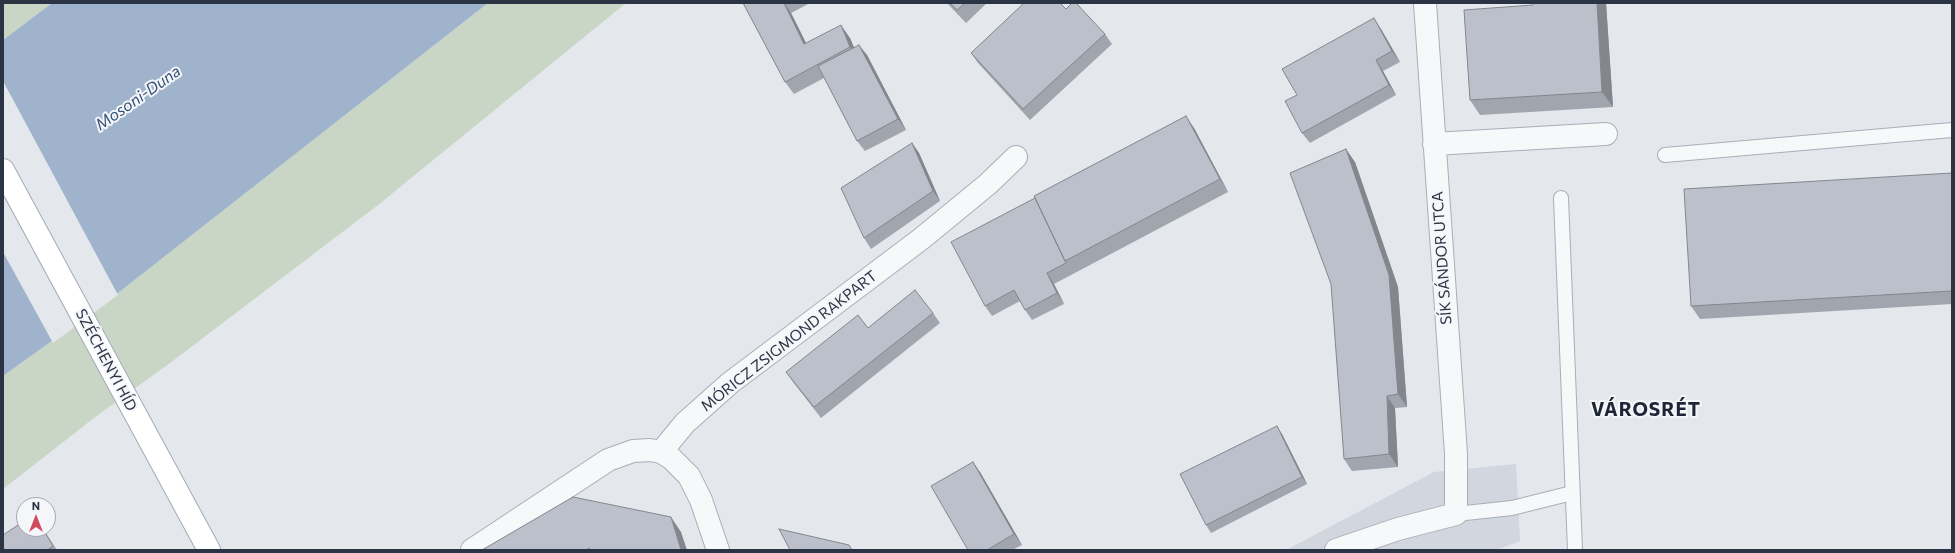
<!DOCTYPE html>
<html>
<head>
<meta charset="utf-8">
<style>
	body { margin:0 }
	#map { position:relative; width:1955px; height:553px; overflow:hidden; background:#e4e7ec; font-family:Commissioner,sans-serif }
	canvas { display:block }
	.frame { position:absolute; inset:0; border:4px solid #2b3445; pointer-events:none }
	.north { position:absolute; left:16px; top:497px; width:40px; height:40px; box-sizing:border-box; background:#f4f6f9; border:1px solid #a4a8b1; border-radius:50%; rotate:0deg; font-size:11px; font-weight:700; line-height:16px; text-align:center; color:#2b3445 }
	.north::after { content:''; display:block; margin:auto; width:14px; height:18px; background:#d1495b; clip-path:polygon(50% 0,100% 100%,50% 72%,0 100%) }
</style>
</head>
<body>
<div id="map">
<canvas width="1955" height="553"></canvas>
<div class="frame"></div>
<div class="north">N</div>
</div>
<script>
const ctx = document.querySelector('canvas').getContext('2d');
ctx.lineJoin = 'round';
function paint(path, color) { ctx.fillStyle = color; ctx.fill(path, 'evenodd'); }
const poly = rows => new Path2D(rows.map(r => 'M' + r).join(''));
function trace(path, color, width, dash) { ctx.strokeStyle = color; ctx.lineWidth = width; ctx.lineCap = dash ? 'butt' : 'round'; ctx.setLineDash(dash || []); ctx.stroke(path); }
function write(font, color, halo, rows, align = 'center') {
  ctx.font = font + ' Commissioner,sans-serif'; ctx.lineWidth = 4; ctx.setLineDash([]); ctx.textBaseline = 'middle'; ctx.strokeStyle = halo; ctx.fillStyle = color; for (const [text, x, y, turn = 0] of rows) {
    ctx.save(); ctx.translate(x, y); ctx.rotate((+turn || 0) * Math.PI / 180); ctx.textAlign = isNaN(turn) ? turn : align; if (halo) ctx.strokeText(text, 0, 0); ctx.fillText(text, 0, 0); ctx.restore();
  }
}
paint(poly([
	[1516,464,1520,541,1496,550,1286,550,1434,472]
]), '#d2d6de');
paint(poly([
	[3,3,52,3,3,40],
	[488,3,626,3,378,205,174,360,94,418,3,489,3,376,109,300]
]), '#c9d6c5');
paint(poly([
	[52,3,488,3,109,300,3,376,3,40]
]), '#9fb4cc');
paint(poly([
	[3,81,118,295,53,343,3,252]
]), '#e4e7ec');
const service = poly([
	[1665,155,1952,130],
	[1561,198,1575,550],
	[1456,514,1512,508,1572,493]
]);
const minor = poly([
	[1434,144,1606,134],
	[661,452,685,423,730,383,921,239,988,184,1016,157],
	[472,550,608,460,633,451,650,450,661,452,671,458,689,476,701,500,718,550],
	[1336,550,1398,529,1456,514,1456,454,1425,3]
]);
const primary = poly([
	[3,170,209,550]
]);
trace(service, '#a9aeb7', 16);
trace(minor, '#a9aeb7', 24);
trace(primary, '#a3abb8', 24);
trace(service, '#f7f8fa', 14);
trace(minor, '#f7f8fa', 22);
trace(primary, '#fff', 22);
paint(poly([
	[743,3,810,3,791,13,806,43,850,38,854,48,867,55,906,130,865,151,857,141,824,78,794,94,785,82],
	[947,3,987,3,966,23],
	[1533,3,1606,3,1613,107,1480,115,1470,100,1533,5],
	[1066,9,1105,34,1112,44,1030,120,978,63,971,53],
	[1381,29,1400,62,1383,71,1396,95,1310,143,1302,133,1297,95],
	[1194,128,1228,192,1054,284,1064,304,1032,320,1025,310,1020,301,992,316,985,306],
	[912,143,919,153,940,201,871,249,864,238],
	[1355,162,1398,287,1407,407,1395,408,1398,467,1352,471,1344,459],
	[1952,173,1952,304,1700,319,1691,306],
	[933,313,940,323,821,418,793,382,786,372,868,328],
	[1282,434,1307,484,1211,533,1206,525],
	[980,472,1022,545,1012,550,968,550],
	[43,529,57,550,5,550]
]), '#a1a5ae');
paint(poly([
	[784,3,791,13,813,57,804,44],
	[1597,3,1606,3,1613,107,1602,92],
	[1374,18,1381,29,1400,62,1392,51],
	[841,25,850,38,859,59,850,47],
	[859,45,867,55,906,130,898,119],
	[1376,60,1383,71,1396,95,1389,85],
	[1186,116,1194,128,1228,192,1220,179],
	[912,143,919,153,940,201,933,191],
	[1346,149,1355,162,1398,287,1407,407,1398,394],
	[1047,273,1054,284,1064,304,1057,293],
	[1387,396,1395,408,1398,467,1389,454],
	[1277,426,1282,434,1307,484,1302,477],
	[973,462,980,472,1022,545,1014,534],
	[671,517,681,532,687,550,681,550]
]), '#83868d');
const building = poly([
	[743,3,784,3,804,44,841,25,850,47,785,82,743,3],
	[950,3,965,3,957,10,950,3],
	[1024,3,1060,3,1066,9,1072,3,1076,3,1105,34,1023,109,971,53,1024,3],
	[1533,3,1597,3,1602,92,1470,100,1464,10,1533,5,1533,3],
	[1374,18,1392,51,1376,60,1389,85,1302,133,1285,101,1297,95,1282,69,1374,18],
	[859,45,898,119,857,141,818,66,859,45],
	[1186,116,1220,179,1065,261,1034,196,1186,116],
	[912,143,933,191,864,238,841,188,912,143],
	[1346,149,1389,275,1398,394,1387,396,1389,454,1344,459,1331,284,1290,173,1346,149],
	[1952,173,1952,291,1691,306,1684,189,1952,173],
	[1035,198,1066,263,1047,273,1057,293,1025,310,1014,290,985,306,951,242,1035,198],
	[915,290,933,313,814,407,786,372,858,315,868,328,915,290],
	[1277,426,1302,477,1206,525,1180,474,1277,426],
	[973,462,1014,534,987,550,968,550,931,486,973,462],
	[573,497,671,517,681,550,590,550,589,548,586,550,482,550,573,497],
	[24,521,24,529,43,529,53,546,47,550,5,550,3,547,3,535,24,521],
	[779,529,849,545,852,550,790,550,779,529]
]);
paint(building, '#bbc0ca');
trace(building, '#83868d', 1);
write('15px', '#2b3445', '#f4f6f9', [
	["SÍK SÁNDOR UTCA",1442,258,-94],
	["MÓRICZ ZSIGMOND RAKPART",789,341,-38],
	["SZÉCHENYI HÍD",106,360,62]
]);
write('italic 16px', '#34527a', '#f4f6f9', [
	["Mosoni-Duna",138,98,-35]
]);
ctx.letterSpacing = '1px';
write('bold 19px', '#1d2536', '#f4f6f9', [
	["VÁROSRÉT",1646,410]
]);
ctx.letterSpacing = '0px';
</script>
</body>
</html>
